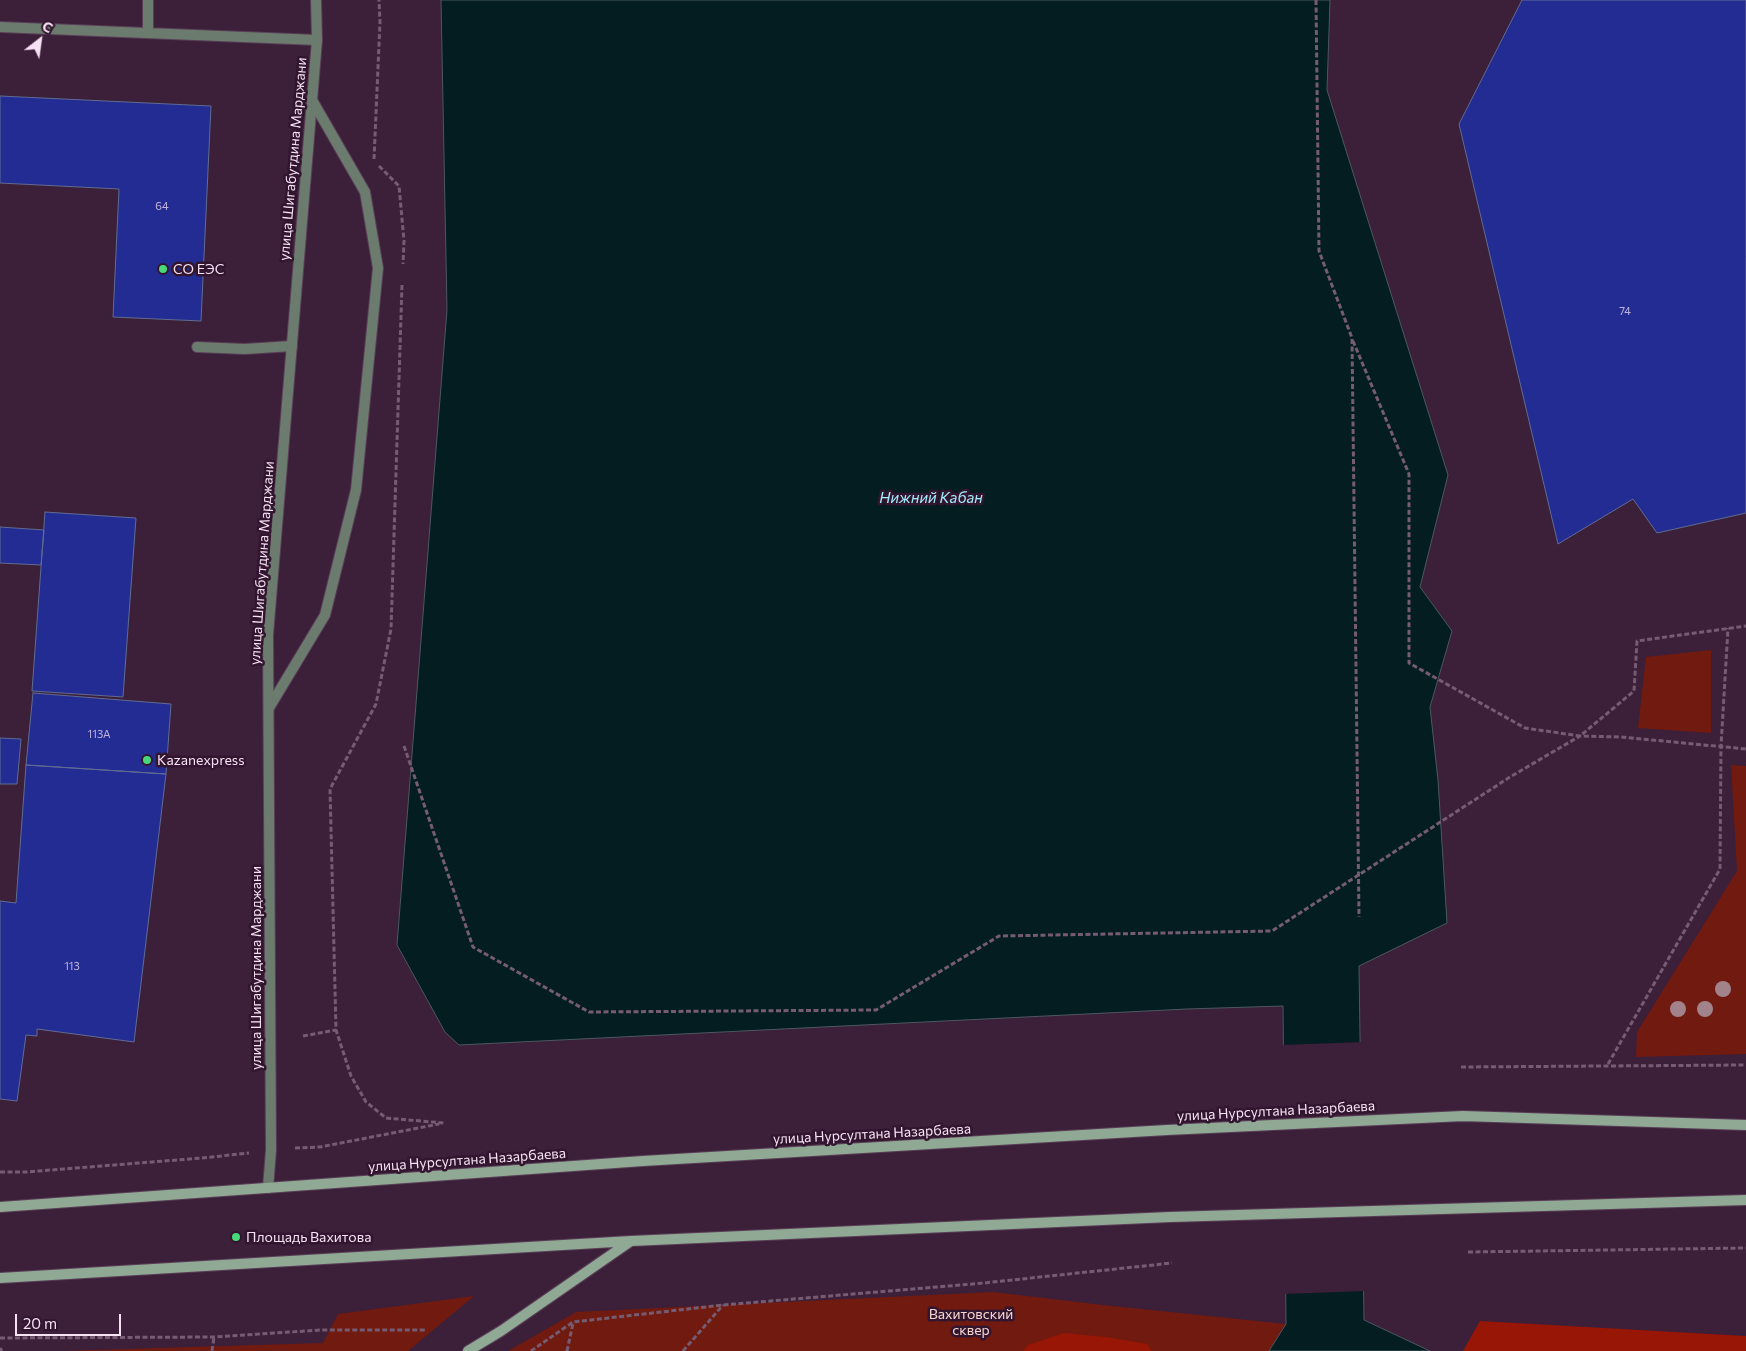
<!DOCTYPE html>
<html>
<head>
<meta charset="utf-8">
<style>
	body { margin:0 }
	#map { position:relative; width:1746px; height:1351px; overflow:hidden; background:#3c1f39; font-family:Commissioner,sans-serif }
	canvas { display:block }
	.north { position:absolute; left:15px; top:15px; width:50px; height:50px; -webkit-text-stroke:4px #32152f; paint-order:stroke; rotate:30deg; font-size:14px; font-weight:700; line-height:20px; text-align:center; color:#f6e2f3 }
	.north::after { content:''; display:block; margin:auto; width:18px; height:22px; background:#f6e2f3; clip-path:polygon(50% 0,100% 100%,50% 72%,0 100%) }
	.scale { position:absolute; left:15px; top:1314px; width:106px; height:22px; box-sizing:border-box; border:2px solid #f6e2f3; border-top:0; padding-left:6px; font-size:15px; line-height:18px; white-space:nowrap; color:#f6e2f3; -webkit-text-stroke:4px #32152f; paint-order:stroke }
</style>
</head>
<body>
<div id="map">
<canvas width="1746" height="1351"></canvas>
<div class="north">С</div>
<div class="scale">20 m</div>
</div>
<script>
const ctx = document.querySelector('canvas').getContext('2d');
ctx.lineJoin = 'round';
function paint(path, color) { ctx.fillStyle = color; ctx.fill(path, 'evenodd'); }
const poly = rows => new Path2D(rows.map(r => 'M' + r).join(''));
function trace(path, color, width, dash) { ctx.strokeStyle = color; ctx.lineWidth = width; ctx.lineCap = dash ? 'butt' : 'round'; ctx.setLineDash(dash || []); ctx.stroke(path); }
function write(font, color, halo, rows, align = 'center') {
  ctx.font = font + ' Commissioner,sans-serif'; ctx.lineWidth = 5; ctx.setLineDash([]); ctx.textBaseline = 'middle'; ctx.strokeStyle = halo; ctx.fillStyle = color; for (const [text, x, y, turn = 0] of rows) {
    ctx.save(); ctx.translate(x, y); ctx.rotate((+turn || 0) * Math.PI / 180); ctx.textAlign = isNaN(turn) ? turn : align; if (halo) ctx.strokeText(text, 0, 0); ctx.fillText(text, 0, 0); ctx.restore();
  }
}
paint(poly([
	[1711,650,1711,733,1638,728,1646,657],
	[1731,765,1746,766,1746,1054,1636,1057,1637,1032,1737,871],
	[993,1292,1103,1305,1286,1324,1269,1351,508,1351,576,1312],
	[474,1296,408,1351,60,1351,323,1343,338,1314]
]), '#711a0f');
paint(poly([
	[1480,1321,1746,1336,1746,1351,1463,1351],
	[1064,1333,1106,1337,1147,1344,1152,1351,1023,1351,1028,1345]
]), '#971605');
const water = poly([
	[441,0,1330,0,1327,90,1448,475,1420,587,1452,631,1430,707,1438,780,1447,923,1359,966,1364,1320,1430,1351,1269,1351,1286,1324,1283,1006,1187,1009,459,1045,445,1032,397,945,447,310,441,0]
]);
paint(water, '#031d21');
trace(water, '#4c5860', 1);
paint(poly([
	[1363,1042,1366,1291,1283,1294,1281,1045]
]), '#3c1f39');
const building = poly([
	[1522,0,1746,0,1746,513,1657,533,1633,499,1558,544,1459,124,1522,0],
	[0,96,211,106,201,321,113,317,119,189,0,183,0,96],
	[45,512,136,518,123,697,32,691,45,512],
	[0,527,44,530,41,565,0,563,0,527],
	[33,693,171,704,166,774,26,765,33,693],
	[0,738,21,739,17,784,0,784,0,738],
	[26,765,166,774,134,1042,37,1029,37,1036,26,1035,17,1101,0,1099,0,901,16,903,26,765]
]);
paint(building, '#232c93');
trace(building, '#606c92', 1);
const lane = poly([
	[0,27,317,40],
	[148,33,148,0],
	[197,347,245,349,292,346],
	[269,708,325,615,356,490,378,268,365,192,312,100]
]);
const street = poly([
	[268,1188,271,1150,268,635,317,40,316,0]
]);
const secondary = poly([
	[0,1207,643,1161,1167,1130,1463,1116,1746,1125],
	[0,1278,631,1241,1170,1217,1746,1200],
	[468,1351,501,1331,631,1241]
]);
trace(lane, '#5a3e57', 12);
trace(street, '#5a3e57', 12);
trace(secondary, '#5a3e57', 12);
trace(poly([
	[1316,0,1319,251,1352,338,1359,917],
	[374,159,380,22,379,0],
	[379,166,399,186,404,241,403,264],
	[402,285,391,629,376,704,330,789,336,1030,351,1076,366,1102,386,1118,444,1123],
	[1353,341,1409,474,1409,663,1525,728,1580,736,1634,691,1637,641,1746,626],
	[404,746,473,947,589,1012,876,1010,999,936,1272,931,1510,777,1580,736,1621,737,1746,749],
	[303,1036,336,1030],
	[1608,1064,1720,869,1721,746,1728,628],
	[1461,1067,1746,1065],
	[295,1148,320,1147,439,1124],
	[0,1172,26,1172,202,1158,249,1153],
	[1468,1252,1746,1248],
	[0,1338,214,1337,321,1330,426,1330],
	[0,1348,2,1351],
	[212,1351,214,1337],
	[531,1351,573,1322,723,1305,984,1283,1172,1263],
	[567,1351,573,1323],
	[683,1351,723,1305]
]), '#765c73', 3, [5, 2.5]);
trace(lane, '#6b7c6e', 10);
trace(street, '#6b7c6e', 10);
trace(secondary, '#8fa994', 10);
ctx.fillStyle = '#a3838b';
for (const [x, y] of [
	[1723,989],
	[1678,1009],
	[1705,1009]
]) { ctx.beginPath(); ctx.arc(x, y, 8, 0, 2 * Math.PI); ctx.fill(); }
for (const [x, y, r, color] of [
	[163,269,5,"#48d779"],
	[147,760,5,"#48d779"],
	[236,1237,5,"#48d779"]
]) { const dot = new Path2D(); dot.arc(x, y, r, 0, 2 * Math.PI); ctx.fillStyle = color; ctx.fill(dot); trace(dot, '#32152f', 2); }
write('11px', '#c1b4db', null, [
	["64",162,206],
	["74",1625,311],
	["113А",99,734],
	["113",72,966]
]);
write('14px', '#f6e2f3', '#32152f', [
	["улица Шигабутдина Марджани",293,159,-85],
	["улица Шигабутдина Марджани",262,563,-86],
	["улица Шигабутдина Марджани",256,968,-90],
	["улица Нурсултана Назарбаева",1276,1111,-3],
	["улица Нурсултана Назарбаева",872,1134,-3],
	["улица Нурсултана Назарбаева",467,1160,-4]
]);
write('14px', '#f6e2f3', '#32152f', [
	["СО ЕЭС",173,269],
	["Kazanexpress",157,760],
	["Площадь Вахитова",246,1237]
], 'left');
write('14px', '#f7d5ce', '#32152f', [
	["Вахитовский",971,1314],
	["сквер",971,1330]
]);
write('italic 15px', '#a0edfc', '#32152f', [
	["Нижний Кабан",931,498]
]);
</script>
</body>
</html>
